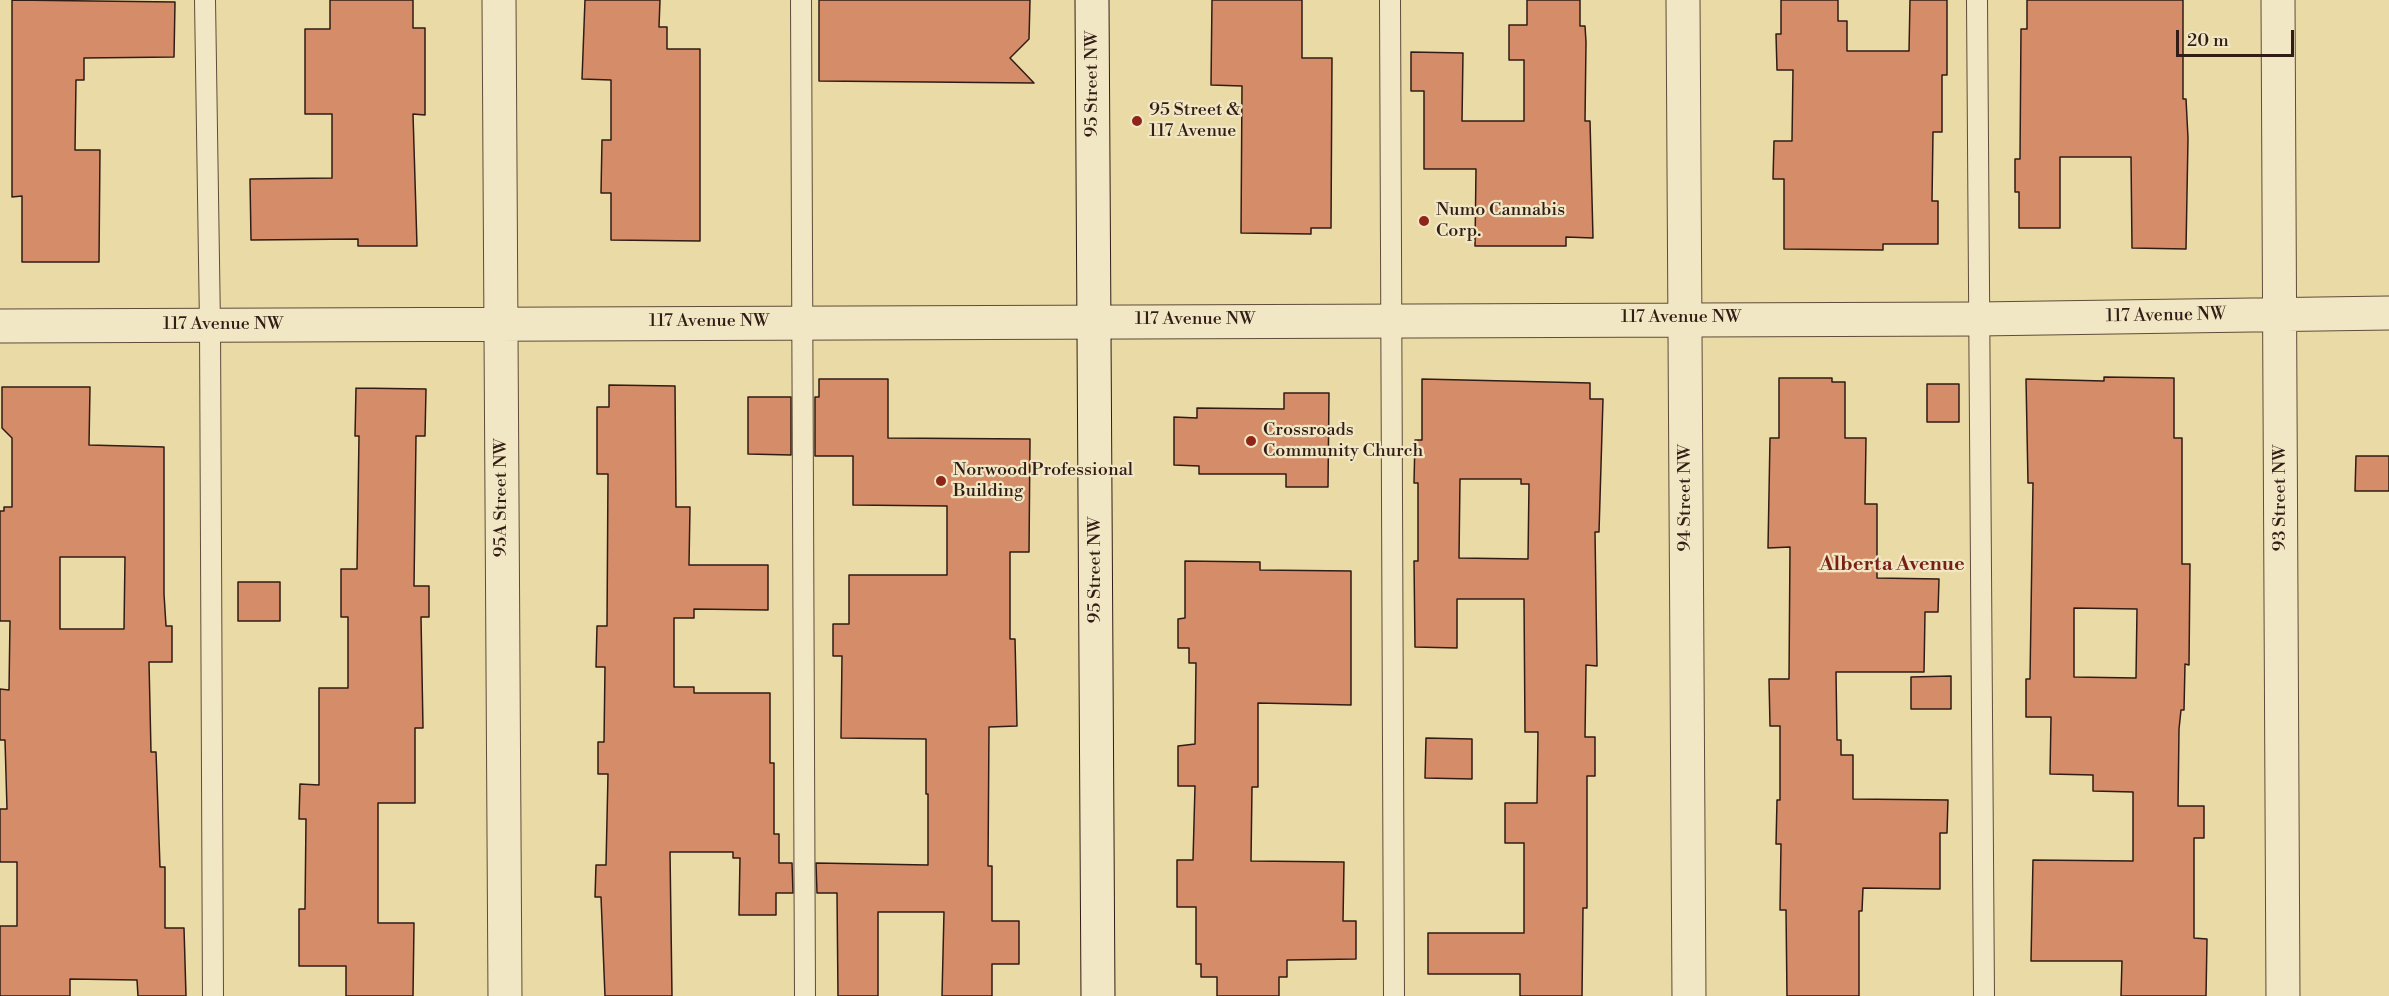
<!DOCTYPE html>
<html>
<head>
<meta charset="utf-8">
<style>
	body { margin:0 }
	#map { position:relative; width:2389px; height:996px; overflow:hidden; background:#eadaa5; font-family:"Libre Bodoni",serif }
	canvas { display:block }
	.scale { position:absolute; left:2176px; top:30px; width:118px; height:27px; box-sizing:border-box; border:3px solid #311d16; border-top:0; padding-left:8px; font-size:18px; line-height:21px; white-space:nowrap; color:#311d16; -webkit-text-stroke:4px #f1e7c4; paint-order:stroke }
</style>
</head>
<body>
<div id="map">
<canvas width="2389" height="996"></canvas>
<div class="scale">20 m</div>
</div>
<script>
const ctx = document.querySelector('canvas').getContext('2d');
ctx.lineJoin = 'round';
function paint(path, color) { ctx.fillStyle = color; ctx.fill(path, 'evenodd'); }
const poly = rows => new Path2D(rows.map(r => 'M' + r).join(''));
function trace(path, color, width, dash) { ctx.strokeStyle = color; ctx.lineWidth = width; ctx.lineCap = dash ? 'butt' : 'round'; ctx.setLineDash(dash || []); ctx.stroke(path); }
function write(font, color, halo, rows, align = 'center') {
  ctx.font = font + ' "Libre Bodoni",serif'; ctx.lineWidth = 4.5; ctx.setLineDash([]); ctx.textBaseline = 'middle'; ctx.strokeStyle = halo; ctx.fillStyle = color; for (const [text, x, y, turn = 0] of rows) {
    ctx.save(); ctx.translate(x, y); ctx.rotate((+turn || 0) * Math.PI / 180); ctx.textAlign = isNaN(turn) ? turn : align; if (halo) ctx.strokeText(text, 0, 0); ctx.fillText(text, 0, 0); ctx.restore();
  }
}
const building = poly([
	[12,0,175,2,174,57,84,58,84,80,76,80,75,150,100,150,99,262,22,262,22,196,12,197,12,0],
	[330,0,413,0,413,28,425,28,425,115,413,114,417,246,358,246,358,239,251,240,250,179,332,178,332,114,305,114,305,29,330,29,330,0],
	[585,0,660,0,659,27,667,27,667,49,700,49,700,241,611,240,611,193,601,193,602,140,611,140,611,80,582,79,585,0],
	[819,0,1030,0,1029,39,1010,58,1034,83,819,81,819,0],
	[1212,0,1302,0,1302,58,1332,58,1331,228,1311,228,1311,234,1241,233,1242,86,1211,85,1212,0],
	[1527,0,1580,0,1580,26,1585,26,1586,42,1585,121,1590,121,1593,238,1566,237,1566,246,1475,246,1476,169,1424,169,1424,91,1411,91,1411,52,1463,53,1462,121,1524,121,1524,60,1509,60,1509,25,1527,25,1527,0],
	[1781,0,1838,0,1838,21,1847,21,1847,51,1909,51,1910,0,1947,0,1947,75,1942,75,1942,132,1933,132,1932,201,1938,201,1938,244,1883,244,1883,250,1784,249,1784,179,1773,179,1774,141,1792,141,1793,70,1777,70,1776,34,1781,34,1781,0],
	[2027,0,2183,0,2183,99,2186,99,2188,138,2186,249,2132,248,2131,157,2060,157,2060,228,2019,228,2019,192,2015,192,2015,159,2020,159,2021,29,2027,29,2027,0],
	[2104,377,2174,378,2174,438,2182,438,2182,564,2190,564,2189,665,2185,664,2184,710,2181,710,2179,729,2178,806,2204,806,2204,838,2194,838,2194,938,2207,939,2206,996,2121,996,2122,961,2031,961,2033,860,2133,861,2133,792,2093,791,2093,775,2050,774,2051,717,2026,717,2026,679,2030,679,2033,483,2028,483,2026,379,2104,381,2104,377],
	[2074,608,2137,609,2136,678,2074,677,2074,608],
	[1779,378,1832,378,1832,382,1845,382,1845,438,1866,438,1865,504,1877,504,1877,578,1939,579,1938,612,1925,612,1924,672,1836,672,1837,740,1841,740,1841,755,1853,755,1853,799,1948,800,1947,833,1940,833,1940,889,1863,888,1862,911,1859,911,1859,996,1787,996,1786,910,1780,910,1781,844,1776,844,1777,800,1780,800,1780,726,1770,726,1769,679,1789,679,1790,547,1768,548,1770,438,1779,438,1779,378],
	[819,379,888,379,888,438,1030,439,1029,552,1010,552,1010,639,1015,639,1017,726,989,727,988,866,992,866,992,921,1019,921,1019,964,992,964,992,996,942,996,944,912,878,912,878,996,838,996,837,893,817,893,816,863,928,865,928,794,926,794,926,739,841,738,842,656,833,656,833,624,849,624,849,575,947,575,947,506,853,505,853,456,815,456,815,397,819,397,819,379],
	[1422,379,1590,383,1590,399,1603,399,1599,532,1595,532,1597,666,1586,665,1585,737,1595,737,1595,776,1587,776,1587,908,1583,908,1582,996,1520,996,1520,974,1428,974,1428,933,1524,933,1524,843,1505,843,1505,803,1537,803,1538,732,1525,732,1524,599,1457,599,1457,648,1415,647,1414,561,1418,561,1418,483,1414,483,1415,440,1422,440,1422,379],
	[1460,479,1521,479,1521,484,1529,484,1528,559,1459,558,1460,479],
	[1927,384,1959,384,1959,422,1927,422,1927,384],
	[609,385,675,386,676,507,690,507,689,565,768,565,768,610,694,609,694,618,674,618,674,687,694,687,694,693,770,693,770,763,774,763,774,834,779,834,779,863,792,863,793,893,776,893,776,915,739,915,740,858,733,858,733,852,670,852,672,996,605,996,601,897,595,897,596,865,606,865,608,774,598,774,598,742,604,742,605,667,596,667,597,626,607,626,608,474,597,474,597,407,609,407,609,385],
	[2,387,90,387,89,445,164,447,164,594,166,626,172,626,172,662,149,662,151,752,156,752,160,867,165,867,165,928,184,928,186,996,138,996,137,980,70,979,70,996,0,996,0,926,17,926,17,862,0,862,0,809,7,809,5,740,0,740,0,689,9,690,10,621,0,621,0,511,4,511,4,507,12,507,12,438,2,428,2,387],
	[60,557,125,557,124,629,60,629,60,557],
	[356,388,426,389,425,436,416,436,414,586,429,586,429,617,421,617,423,728,415,728,415,803,378,803,378,923,414,923,413,996,346,996,346,966,299,966,299,909,305,909,306,819,299,819,300,784,319,785,319,688,348,688,348,617,341,617,341,569,357,569,359,436,355,436,356,388],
	[1284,393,1329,393,1328,487,1286,487,1286,474,1199,474,1199,466,1174,465,1174,417,1197,418,1197,408,1284,409,1284,393],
	[748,397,791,397,791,455,748,454,748,397],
	[2356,456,2389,456,2389,491,2355,491,2356,456],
	[1185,561,1260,562,1260,570,1351,571,1351,705,1258,703,1258,787,1252,787,1251,861,1344,862,1343,921,1356,921,1356,959,1287,960,1287,977,1279,977,1279,996,1217,996,1217,977,1201,977,1201,964,1196,964,1196,907,1177,907,1177,860,1193,860,1195,786,1178,786,1178,746,1195,744,1196,663,1189,663,1189,648,1178,648,1178,619,1185,618,1185,561],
	[238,582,280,582,280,621,238,621,238,582],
	[1951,676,1951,709,1911,709,1911,677,1951,676],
	[1426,738,1472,739,1472,779,1425,778,1426,738]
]);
paint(building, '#d58d69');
trace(building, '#311d16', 1.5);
const lane = poly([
	[205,0,210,325,213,996],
	[801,0,805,996],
	[1390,0,1394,996],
	[1977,0,1984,996]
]);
const street = poly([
	[499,0,505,996],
	[1683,0,1689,996],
	[2278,0,2283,996],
	[0,326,1978,319,2389,313]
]);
const secondary = poly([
	[1092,0,1098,996]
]);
trace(lane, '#5f4c3a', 22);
trace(street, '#5f4c3a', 35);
trace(secondary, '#311d16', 35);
trace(lane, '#f1e7c4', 20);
trace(street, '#f1e7c4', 33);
trace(secondary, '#f1e7c4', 33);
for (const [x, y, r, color] of [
	[1137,121,6,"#8f2418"],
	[1424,221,6,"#8f2418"],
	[1251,441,6,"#8f2418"],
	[941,481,6,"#8f2418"]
]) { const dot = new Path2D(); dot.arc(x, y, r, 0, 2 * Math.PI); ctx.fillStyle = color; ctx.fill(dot); trace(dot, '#f1e7c4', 2); }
write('18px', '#311d16', '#f1e7c4', [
	["95 Street NW",1093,84,-90],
	["117 Avenue NW",2166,316,-1],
	["117 Avenue NW",1681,318],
	["117 Avenue NW",1195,320],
	["117 Avenue NW",709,322],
	["117 Avenue NW",223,325],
	["95A Street NW",502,498,-90],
	["94 Street NW",1686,498,-90],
	["93 Street NW",2281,498,-90],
	["95 Street NW",1096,570,-90]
]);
write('18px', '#311d16', '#f1e7c4', [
	["95 Street &",1149,111],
	["117 Avenue",1149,132],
	["Numo Cannabis",1436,211],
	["Corp.",1436,232],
	["Crossroads",1263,431],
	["Community Church",1263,452],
	["Norwood Professional",953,471],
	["Building",953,492]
], 'left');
write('bold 20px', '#7a1f14', '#f1e7c4', [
	["Alberta Avenue",1892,565]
]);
</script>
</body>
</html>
